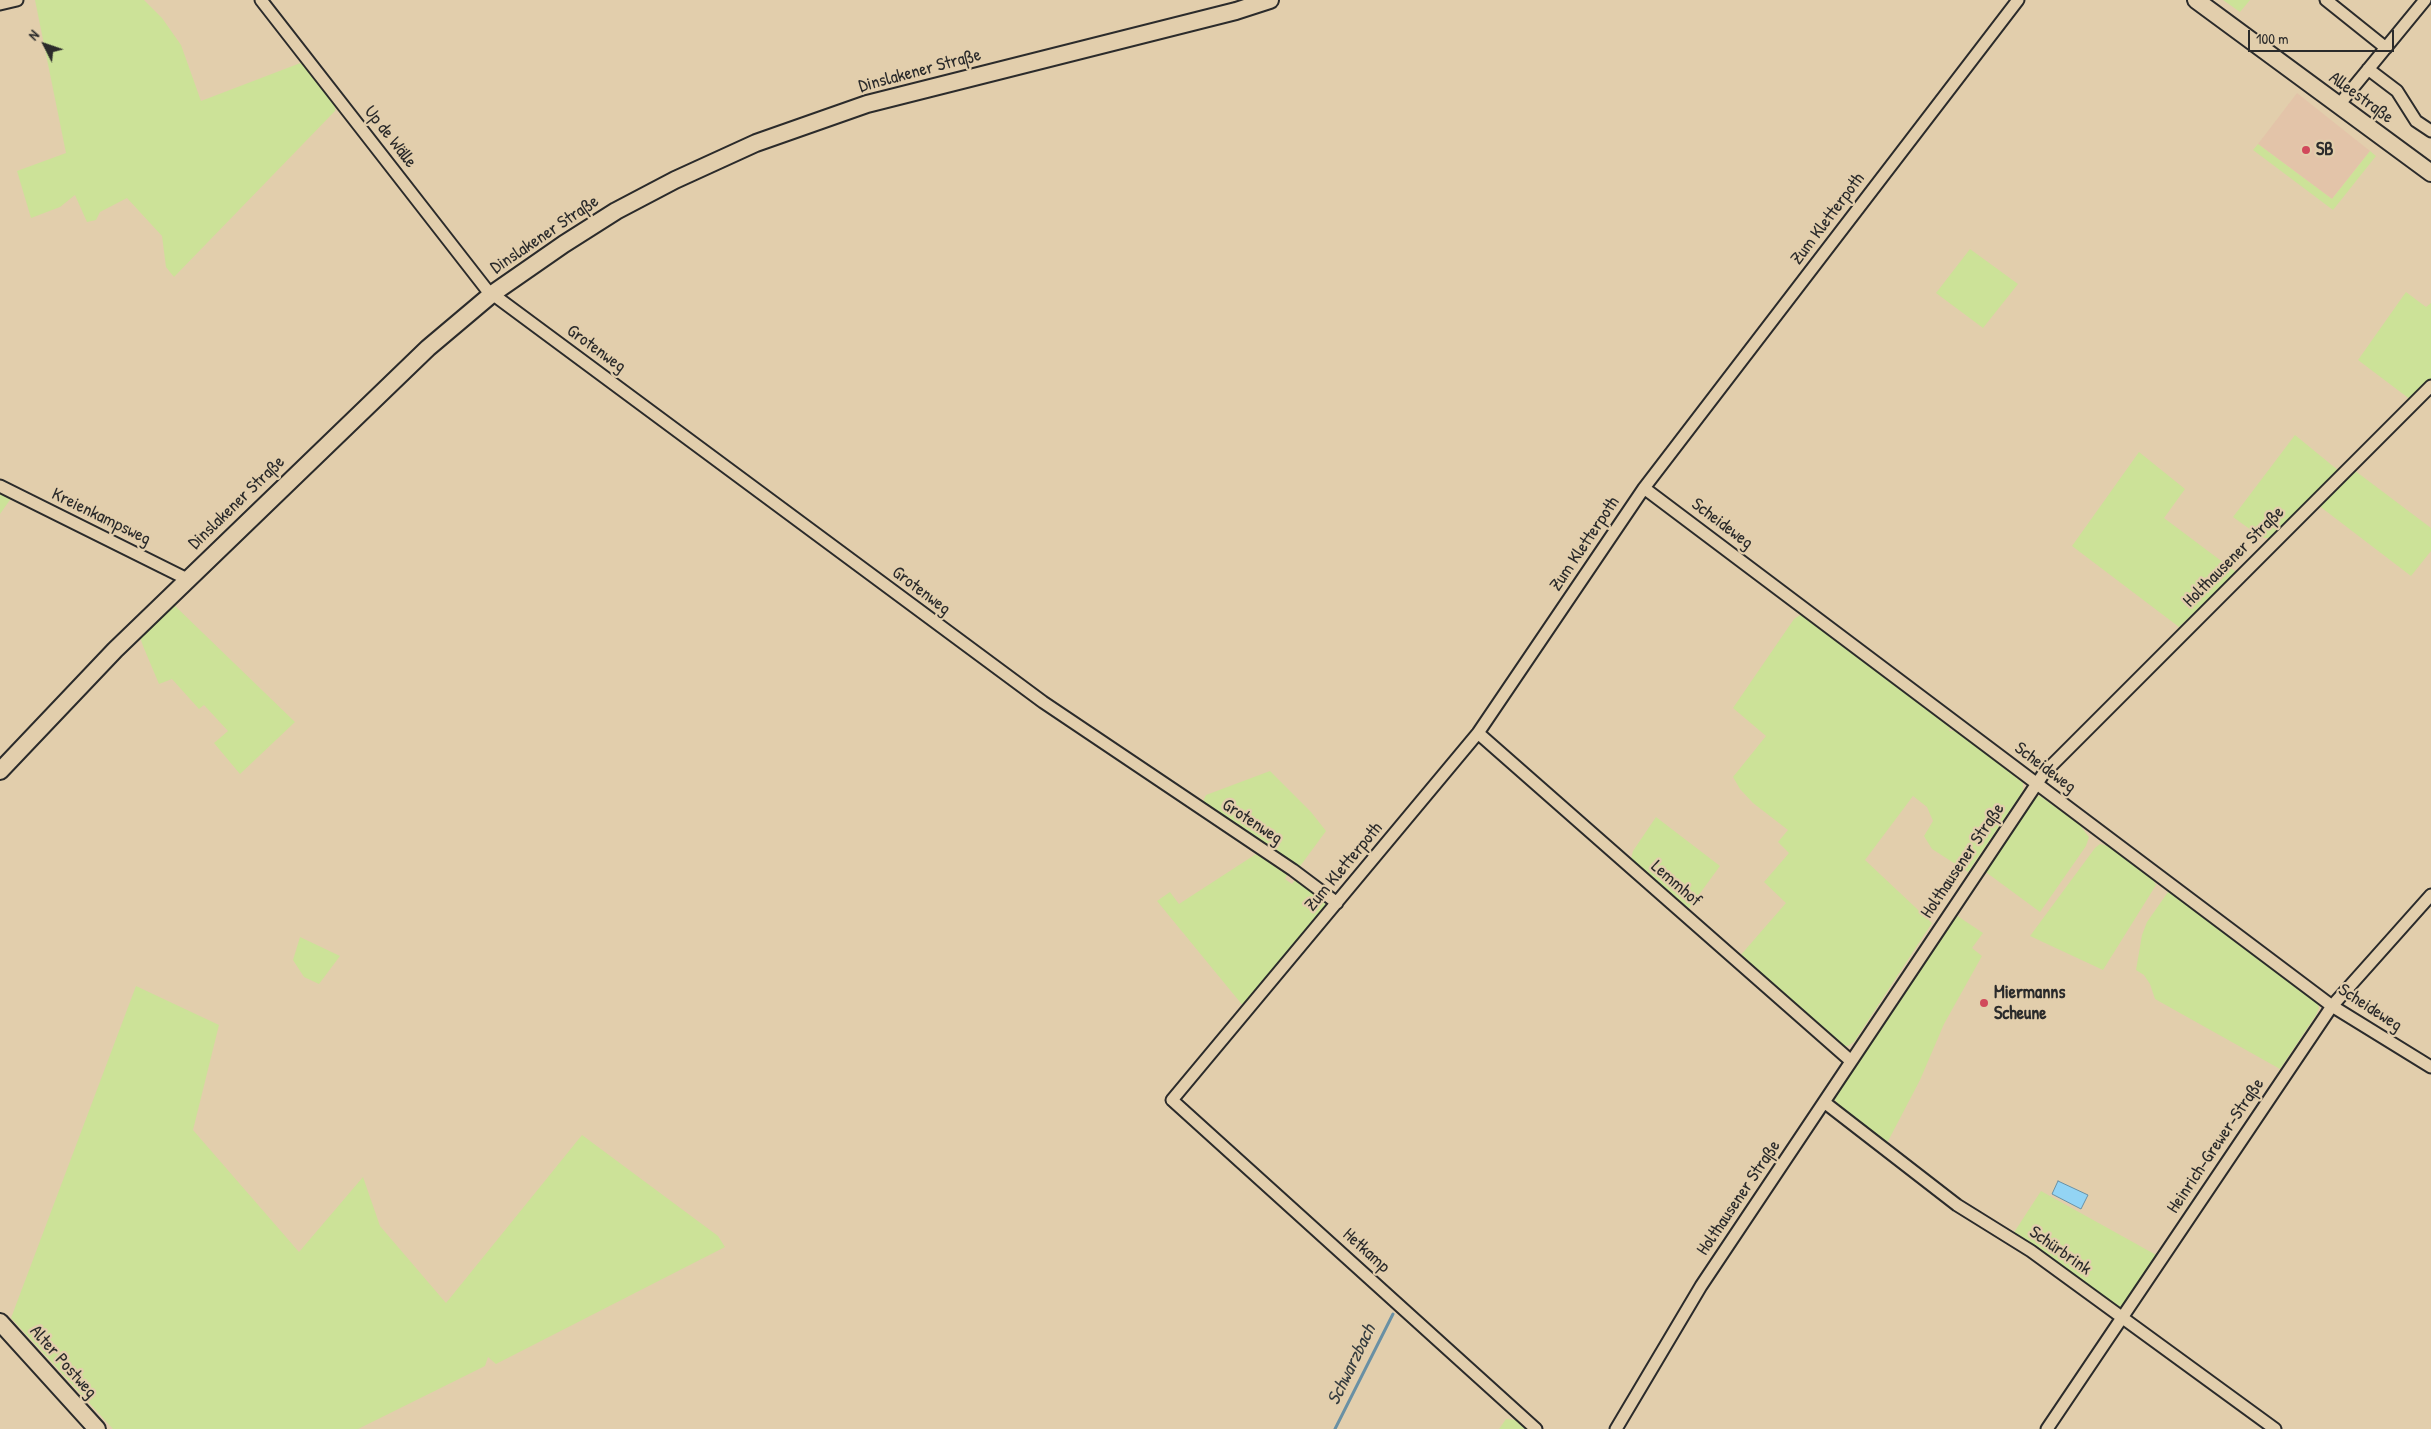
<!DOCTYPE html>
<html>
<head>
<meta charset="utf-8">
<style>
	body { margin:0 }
	#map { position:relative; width:2431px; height:1429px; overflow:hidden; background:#e2ceac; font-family:"Patrick Hand",sans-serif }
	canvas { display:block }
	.north { position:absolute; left:20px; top:20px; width:50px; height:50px; -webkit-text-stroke:4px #e2ceac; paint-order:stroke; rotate:311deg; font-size:14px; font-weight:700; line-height:20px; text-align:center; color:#2b2b2b }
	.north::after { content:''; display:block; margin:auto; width:18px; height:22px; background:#2b2b2b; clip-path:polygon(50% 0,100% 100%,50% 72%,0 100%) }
	.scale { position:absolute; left:2248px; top:30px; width:146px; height:22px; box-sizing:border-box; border:2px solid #2b2b2b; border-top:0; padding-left:6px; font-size:15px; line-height:18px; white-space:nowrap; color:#2b2b2b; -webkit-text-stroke:4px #e2ceac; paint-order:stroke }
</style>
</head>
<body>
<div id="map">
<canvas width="2431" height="1429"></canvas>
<div class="north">N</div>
<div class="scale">100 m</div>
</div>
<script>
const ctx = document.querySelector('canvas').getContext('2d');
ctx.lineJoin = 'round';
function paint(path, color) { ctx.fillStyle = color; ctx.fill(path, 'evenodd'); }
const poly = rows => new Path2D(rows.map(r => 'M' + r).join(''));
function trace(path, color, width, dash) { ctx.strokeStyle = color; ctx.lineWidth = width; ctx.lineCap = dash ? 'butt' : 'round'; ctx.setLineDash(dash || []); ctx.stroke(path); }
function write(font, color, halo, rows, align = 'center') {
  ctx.font = font + ' "Patrick Hand",sans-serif'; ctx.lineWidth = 4.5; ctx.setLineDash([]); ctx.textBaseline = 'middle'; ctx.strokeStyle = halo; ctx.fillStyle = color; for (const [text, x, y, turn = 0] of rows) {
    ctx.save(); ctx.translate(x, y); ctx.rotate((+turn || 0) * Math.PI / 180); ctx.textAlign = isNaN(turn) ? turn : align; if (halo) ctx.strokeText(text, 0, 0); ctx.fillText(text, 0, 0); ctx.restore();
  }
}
paint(poly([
	[2297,93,2370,151,2332,199,2258,144]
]), '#e3c4a9');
paint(poly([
	[35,0,144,0,162,18,181,45,201,101,303,62,336,102,335,111,174,277,166,267,162,236,127,198,100,212,96,220,87,222,75,195,60,207,31,218,17,171,66,153],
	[2223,0,2250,0,2240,12],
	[2258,144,2332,199,2370,151,2376,156,2333,210,2253,150],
	[1970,249,2018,284,1983,328,1936,293],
	[2406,292,2426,307,2431,303,2431,381,2411,400,2358,360],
	[2295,435,2339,471,2275,534,2269,538,2262,538,2233,517],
	[2139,452,2185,489,2164,518,2236,572,2179,627,2072,546],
	[2354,470,2431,528,2431,551,2411,576,2318,505],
	[0,491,12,497,0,514],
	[173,604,295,722,240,774,214,743,228,731,204,705,199,709,172,679,159,684,143,646,140,637],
	[1802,614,1951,726,1949,731,1957,730,2023,783,2023,790,2019,797,1968,872,1932,849,1924,836,1933,821,1927,807,1913,796,1865,860,1932,923,1854,1042,1848,1046,1842,1046,1739,957,1786,903,1764,882,1789,853,1778,842,1788,830,1753,803,1740,789,1733,777,1766,736,1733,708,1794,619],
	[1270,771,1311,812,1326,831,1298,869,1202,804,1206,795],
	[2034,796,2040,796,2079,824,2089,837,2086,846,2040,912,1983,870],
	[1656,817,1720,866,1687,911,1631,859,1633,851],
	[2100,844,2113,847,2153,880,2156,885,2103,970,2030,936,2095,848],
	[1256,854,1287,875,1285,879,1292,884,1295,880,1301,882,1325,901,1326,908,1244,1007,1157,901,1170,892,1179,904],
	[2168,892,2178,897,2317,1000,2319,1008,2316,1015,2280,1069,2155,999,2150,984,2144,975,2136,970,2142,935,2147,922],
	[1953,913,1983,933,1972,948,1982,956,1944,1024,1920,1080,1886,1145,1843,1109,1834,1099,1836,1092],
	[300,937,340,956,319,984,304,977,293,960],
	[136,986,219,1025,193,1130,299,1252,363,1177,380,1226,446,1303,582,1135,718,1236,725,1247,496,1364,488,1357,485,1366,358,1429,113,1429,11,1318],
	[2041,1191,2158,1256,2123,1306,2118,1307,2113,1304,2013,1234],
	[1506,1419,1518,1420,1528,1429,1499,1429]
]), '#cce298');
const water = poly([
	[2058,1181,2088,1195,2081,1209,2052,1194,2058,1181]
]);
paint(water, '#93d4f4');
trace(water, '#6990a4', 1);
trace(poly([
	[1335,1429,1393,1314]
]), '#6990a4', 3);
const street = poly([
	[261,0,487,290,1043,702,1293,870,1337,903],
	[2326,0,2386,48],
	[0,4,17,0],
	[2368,69,2397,91,2416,121,2431,131],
	[2338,106,2425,0],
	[0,486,187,579],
	[1644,488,2332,1006,2431,1067],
	[1478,733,1851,1061],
	[1824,1102,1957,1205,2031,1251,2275,1429],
	[1536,1429,1172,1100,1478,733,1644,488,2018,0],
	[1616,1429,1701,1286,2044,773,2431,386],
	[2047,1429,2332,1006,2431,895]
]);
const secondary = poly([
	[2196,0,2431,173],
	[0,771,115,650,428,348,492,294,564,244,616,211,675,180,756,143,867,104,1236,11,1270,0],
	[0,1322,97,1429]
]);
trace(street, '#2b2b2b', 15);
trace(secondary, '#2b2b2b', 20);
trace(street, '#e2ceac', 11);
trace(secondary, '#e2ceac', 16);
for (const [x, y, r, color] of [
	[2306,150,5,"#d1495b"],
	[1984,1003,5,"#d1495b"]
]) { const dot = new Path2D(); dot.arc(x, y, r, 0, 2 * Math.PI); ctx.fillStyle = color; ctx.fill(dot); trace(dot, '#e2ceac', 2); }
write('18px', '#2b2b2b', '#e2ceac', [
	["Dinslakener Straße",920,71,-15],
	["Alleestraße",2361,98,36],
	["Up de Wälle",390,137,52],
	["Zum Kletterpoth",1828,219,-53],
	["Dinslakener Straße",545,235,-34],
	["Grotenweg",596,349,36],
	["Dinslakener Straße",237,503,-44],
	["Kreienkampsweg",101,517,26],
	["Scheideweg",1722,524,37],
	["Zum Kletterpoth",1585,544,-56],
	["Holthausener Straße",2234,557,-45],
	["Grotenweg",921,591,37],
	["Scheideweg",2045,768,37],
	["Grotenweg",1252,822,33],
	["Holthausener Straße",1963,861,-56],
	["Zum Kletterpoth",1344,867,-50],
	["Lemmhof",1676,884,41],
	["Scheideweg",2370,1008,33],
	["Heinrich-Grewer-Straße",2216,1146,-56],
	["Holthausener Straße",1739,1198,-56],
	["Hetkamp",1366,1251,42],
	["Schürbrink",2060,1251,35],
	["Alter Postweg",63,1362,48]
]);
write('bold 18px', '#2b2b2b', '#e2ceac', [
	["SB",2316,150],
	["Miermanns",1994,993],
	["Scheune",1994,1014]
], 'left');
write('italic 19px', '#353c3f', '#e2ceac', [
	["Schwarzbach",1352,1365,-64]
]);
</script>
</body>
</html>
